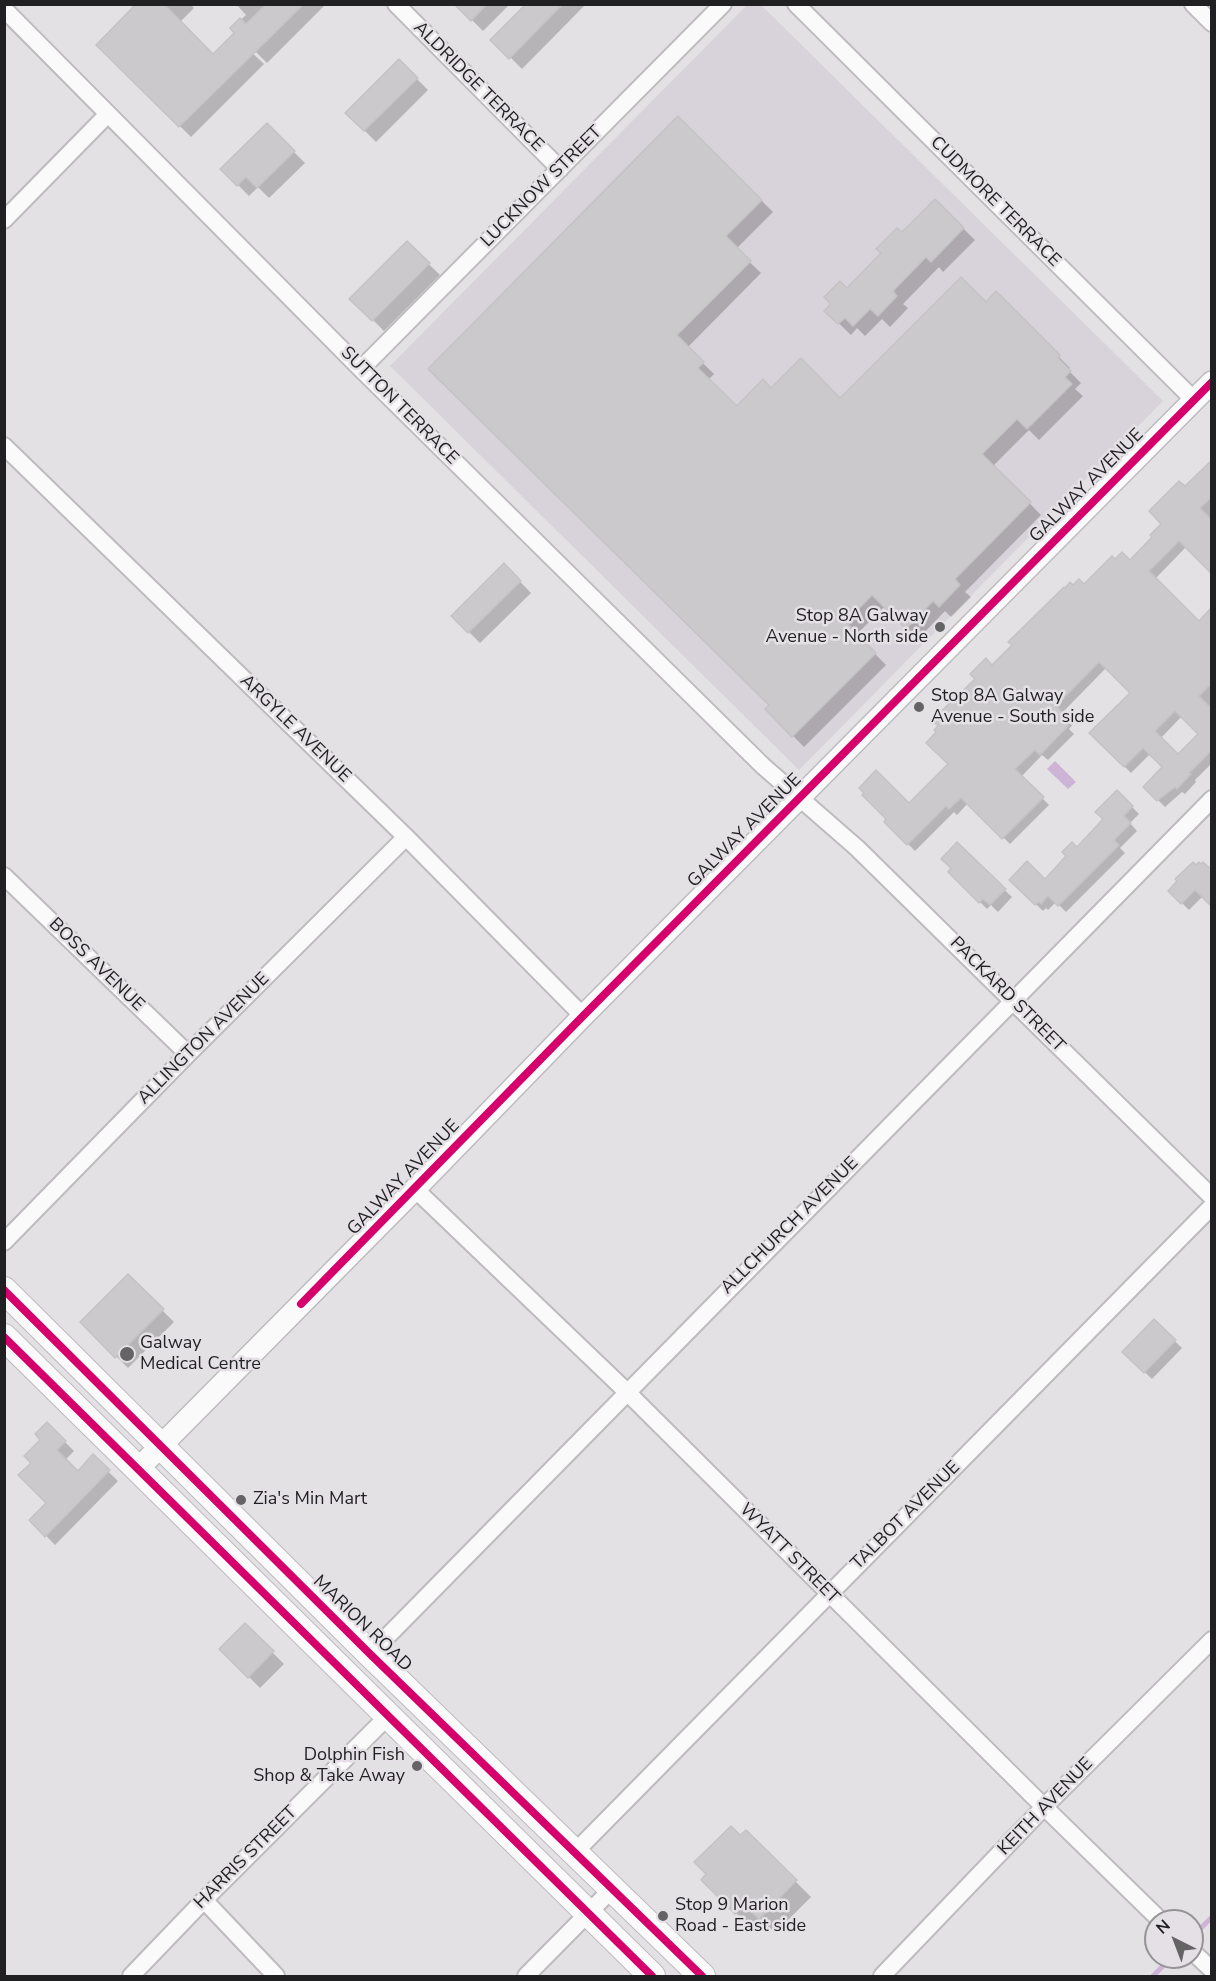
<!DOCTYPE html>
<html>
<head>
<meta charset="utf-8">
<style>
	body { margin:0 }
	#map { position:relative; width:1216px; height:1981px; overflow:hidden; background:#e4e1e5; font-family:"Nunito Sans",sans-serif }
	canvas { display:block }
	.frame { position:absolute; inset:0; border:6px solid #201f21; pointer-events:none }
	.north { position:absolute; left:1144px; top:1909px; width:60px; height:60px; box-sizing:border-box; background:#e5e0e6; border:2px solid #969397; border-radius:50%; rotate:318deg; font-size:16px; font-weight:700; line-height:24px; text-align:center; color:#201f21 }
	.north::after { content:''; display:block; margin:auto; width:21px; height:27px; background:#656366; clip-path:polygon(50% 0,100% 100%,50% 72%,0 100%) }
</style>
</head>
<body>
<div id="map">
<canvas width="1216" height="1981"></canvas>
<div class="frame"></div>
<div class="north">N</div>
</div>
<script>
const ctx = document.querySelector('canvas').getContext('2d');
ctx.lineJoin = 'round';
function paint(path, color) { ctx.fillStyle = color; ctx.fill(path, 'evenodd'); }
const poly = rows => new Path2D(rows.map(r => 'M' + r).join(''));
function trace(path, color, width, dash) { ctx.strokeStyle = color; ctx.lineWidth = width; ctx.lineCap = dash ? 'butt' : 'round'; ctx.setLineDash(dash || []); ctx.stroke(path); }
function write(font, color, halo, rows, align = 'center') {
  ctx.font = font + ' "Nunito Sans",sans-serif'; ctx.lineWidth = 5; ctx.setLineDash([]); ctx.textBaseline = 'middle'; ctx.strokeStyle = halo; ctx.fillStyle = color; for (const [text, x, y, turn = 0] of rows) {
    ctx.save(); ctx.translate(x, y); ctx.rotate((+turn || 0) * Math.PI / 180); ctx.textAlign = isNaN(turn) ? turn : align; if (halo) ctx.strokeText(text, 0, 0); ctx.fillText(text, 0, 0); ctx.restore();
  }
}
paint(poly([
	[760,4,1163,401,799,770,390,366,747,5]
]), '#d8d2da');
paint(poly([
	[1055,761,1076,782,1068,789,1047,769]
]), '#cdb4d6');
paint(poly([
	[138,4,190,4,194,8,180,22,213,56,236,33,232,28,246,15,236,4,326,4,267,63,249,45,247,48,264,64,191,137,98,45],
	[456,4,510,4,483,31],
	[528,4,586,4,522,69,493,40],
	[399,61,428,90,376,142,347,113],
	[678,118,773,212,736,249,761,273,687,348,714,374,708,380,737,408,772,390,840,400,986,304,996,294,1070,368,1068,370,1081,383,1075,389,1083,396,1039,440,1029,430,993,466,1041,515,965,592,971,597,951,617,945,611,918,639,885,606,856,635,886,665,804,747,767,709,771,705,430,369],
	[267,125,305,163,269,198,258,187,249,196,222,169],
	[935,201,975,240,943,272,939,267,903,304,908,308,890,327,882,319,865,336,857,328,851,335,826,311],
	[407,243,440,275,384,331,352,299],
	[1212,467,1212,572,1186,547,1155,579,1198,622,1212,608,1212,763,1195,780,1196,782,1185,794,1182,792,1165,807,1145,787,1164,767,1150,754,1131,773,1091,733,1132,693,1107,667,1062,713,1073,724,1069,729,1074,734,1048,760,1042,755,1021,777,1049,805,1010,844,968,803,957,815,954,812,915,851,886,822,909,805,950,764,992,667,1073,587,1084,586,1115,561,1130,562,1154,537,1185,488],
	[1182,716,1200,734,1178,756,1160,739],
	[504,565,531,593,480,643,453,616],
	[1117,792,1139,814,1130,823,1137,831,1120,848,1125,853,1066,912,1056,902,1048,910,1046,908,1043,911,1011,880,1045,881,1105,820],
	[957,845,1012,897,998,912,991,905,987,909,950,872,953,868],
	[1193,864,1203,896,1189,910,1170,891],
	[128,1276,174,1322,128,1368,82,1322],
	[1154,1321,1182,1348,1152,1379,1124,1352],
	[47,1424,74,1451,65,1460,78,1473,93,1457,118,1481,55,1545,31,1520,48,1503,33,1463],
	[245,1625,284,1664,260,1688,221,1649],
	[746,1832,811,1897,775,1933,760,1919,751,1928,703,1880]
]), '#0003');
trace(poly([
	[1192,1937,1212,1917],
	[1153,1976,1172,1957]
]), '#cdb4d6', 5);
const building = poly([
	[136,4,164,4,213,54,234,33,230,28,240,18,246,24,266,4,304,4,179,127,96,45,136,4],
	[454,4,487,4,471,21,454,4],
	[526,4,563,4,509,59,490,40,526,4],
	[399,59,418,78,364,131,345,113,399,59],
	[678,116,762,200,726,236,751,261,677,335,704,362,698,368,737,406,763,379,771,388,801,358,840,398,961,277,986,302,996,291,1060,355,1058,358,1071,371,1065,377,1072,384,1027,429,1017,419,982,454,1031,502,955,579,960,585,939,607,933,601,906,629,872,595,846,622,876,653,792,737,765,709,769,705,428,369,678,116],
	[267,123,295,151,257,188,246,177,237,186,220,169,267,123],
	[935,199,964,228,931,262,926,257,893,291,897,296,878,316,870,309,853,326,845,318,838,324,824,311,831,304,824,297,840,281,847,288,881,253,876,249,897,228,902,232,935,199],
	[407,241,430,263,372,321,349,299,407,241],
	[1212,460,1212,497,1200,508,1212,520,1212,574,1179,541,1149,571,1199,621,1212,607,1212,683,1199,696,1212,709,1212,750,1189,773,1191,774,1177,789,1175,787,1157,801,1143,787,1162,767,1143,748,1124,767,1089,733,1130,693,1099,662,1056,706,1067,717,1063,721,1068,726,1040,755,1035,750,1015,769,1044,797,1002,839,961,798,949,809,946,806,907,845,884,822,886,819,862,795,864,793,859,788,876,770,909,803,948,764,926,743,936,732,934,730,938,726,932,720,975,679,970,674,986,658,992,665,1012,645,1008,642,1064,587,1065,588,1070,582,1073,585,1079,579,1084,584,1112,556,1115,559,1122,552,1130,560,1152,537,1150,535,1161,524,1149,511,1179,481,1185,486,1212,460],
	[1175,711,1198,734,1178,754,1155,731,1175,711],
	[504,563,521,581,468,633,451,616,504,563],
	[1117,790,1133,806,1124,816,1131,823,1114,840,1119,845,1058,906,1048,896,1041,904,1039,902,1035,905,1009,880,1027,861,1045,879,1066,856,1062,852,1072,842,1077,847,1103,819,1095,812,1117,790],
	[957,842,1006,889,990,905,983,899,979,903,948,872,951,868,941,859,957,842],
	[1193,862,1196,865,1199,862,1201,864,1203,862,1212,870,1212,907,1195,890,1181,904,1168,891,1177,881,1175,879,1193,862],
	[128,1274,164,1309,115,1358,80,1322,128,1274],
	[1154,1319,1176,1340,1144,1373,1122,1352,1154,1319],
	[47,1422,66,1441,57,1450,78,1471,93,1454,110,1470,45,1537,29,1520,46,1503,18,1475,31,1463,24,1456,40,1440,35,1434,47,1422],
	[245,1623,274,1651,248,1678,219,1649,245,1623],
	[731,1826,740,1835,746,1830,797,1880,759,1919,744,1905,735,1914,701,1880,706,1874,694,1862,731,1826]
]);
paint(building, '#ccc9cd');
trace(building, '#c5c2c6', 1.5);
const minor = poly([
	[396,4,560,169],
	[796,4,1194,400],
	[1193,4,1212,23],
	[4,9,361,369,763,766,857,848,1212,1197],
	[4,220,108,114],
	[361,369,723,4],
	[4,446,406,837,583,1016],
	[4,876,188,1054],
	[415,1189,627,1392,1033,1796,1161,1921],
	[4,1242,188,1054,406,837],
	[370,1654,1212,799],
	[575,1852,1212,1206],
	[204,1900,276,1976],
	[1196,1955,1212,1970],
	[131,1976,204,1900,389,1715],
	[526,1976,613,1888],
	[882,1976,1044,1807,1212,1640]
]);
const tertiary = poly([
	[138,1469,415,1189,583,1016,1212,382]
]);
const primary = poly([
	[4,1290,370,1654,702,1976],
	[4,1337,652,1976]
]);
trace(minor, '#bebbbe', 20);
trace(tertiary, '#bebbbe', 24);
trace(primary, '#bebbbe', 28);
trace(minor, '#fbfafb', 16);
trace(tertiary, '#fbfafb', 21);
trace(primary, '#fbfafb', 26);
trace(poly([
	[4,1290,370,1654,702,1976],
	[301,1304,583,1016,1212,382],
	[4,1337,652,1976]
]), '#d6006c', 8);
for (const [x, y, r, color] of [
	[940,627,6,"#656366"],
	[919,707,6,"#656366"],
	[127,1354,8,"#656366"],
	[241,1500,6,"#656366"],
	[417,1766,6,"#656366"],
	[663,1916,6,"#656366"]
]) { const dot = new Path2D(); dot.arc(x, y, r, 0, 2 * Math.PI); ctx.fillStyle = color; ctx.fill(dot); trace(dot, '#e5e0e6', 2); }
write('18px', '#201f21', '#e5e0e6', [
	["ALDRIDGE TERRACE",478,87,45],
	["LUCKNOW STREET",542,187,-45],
	["CUDMORE TERRACE",995,202,45],
	["SUTTON TERRACE",399,406,45],
	["GALWAY AVENUE",1087,486,-45],
	["ARGYLE AVENUE",295,729,44],
	["GALWAY AVENUE",745,831,-45],
	["BOSS AVENUE",96,965,44],
	["PACKARD STREET",1007,995,45],
	["ALLINGTON AVENUE",204,1039,-45],
	["GALWAY AVENUE",404,1178,-46],
	["ALLCHURCH AVENUE",790,1226,-45],
	["TALBOT AVENUE",906,1516,-45],
	["WYATT STREET",789,1554,45],
	["MARION ROAD",362,1624,44],
	["KEITH AVENUE",1046,1807,-46],
	["HARRIS STREET",246,1858,-45]
]);
write('18px', '#201f21', '#e5e0e6', [
	["Stop 8A Galway",928,617,"right"],
	["Avenue - North side",928,638,"right"],
	["Stop 8A Galway",931,697],
	["Avenue - South side",931,718],
	["Galway",140,1344],
	["Medical Centre",140,1365],
	["Zia's Min Mart",253,1500],
	["Dolphin Fish",405,1756,"right"],
	["Shop & Take Away",405,1777,"right"],
	["Stop 9 Marion",675,1906],
	["Road - East side",675,1927]
], 'left');
</script>
</body>
</html>
